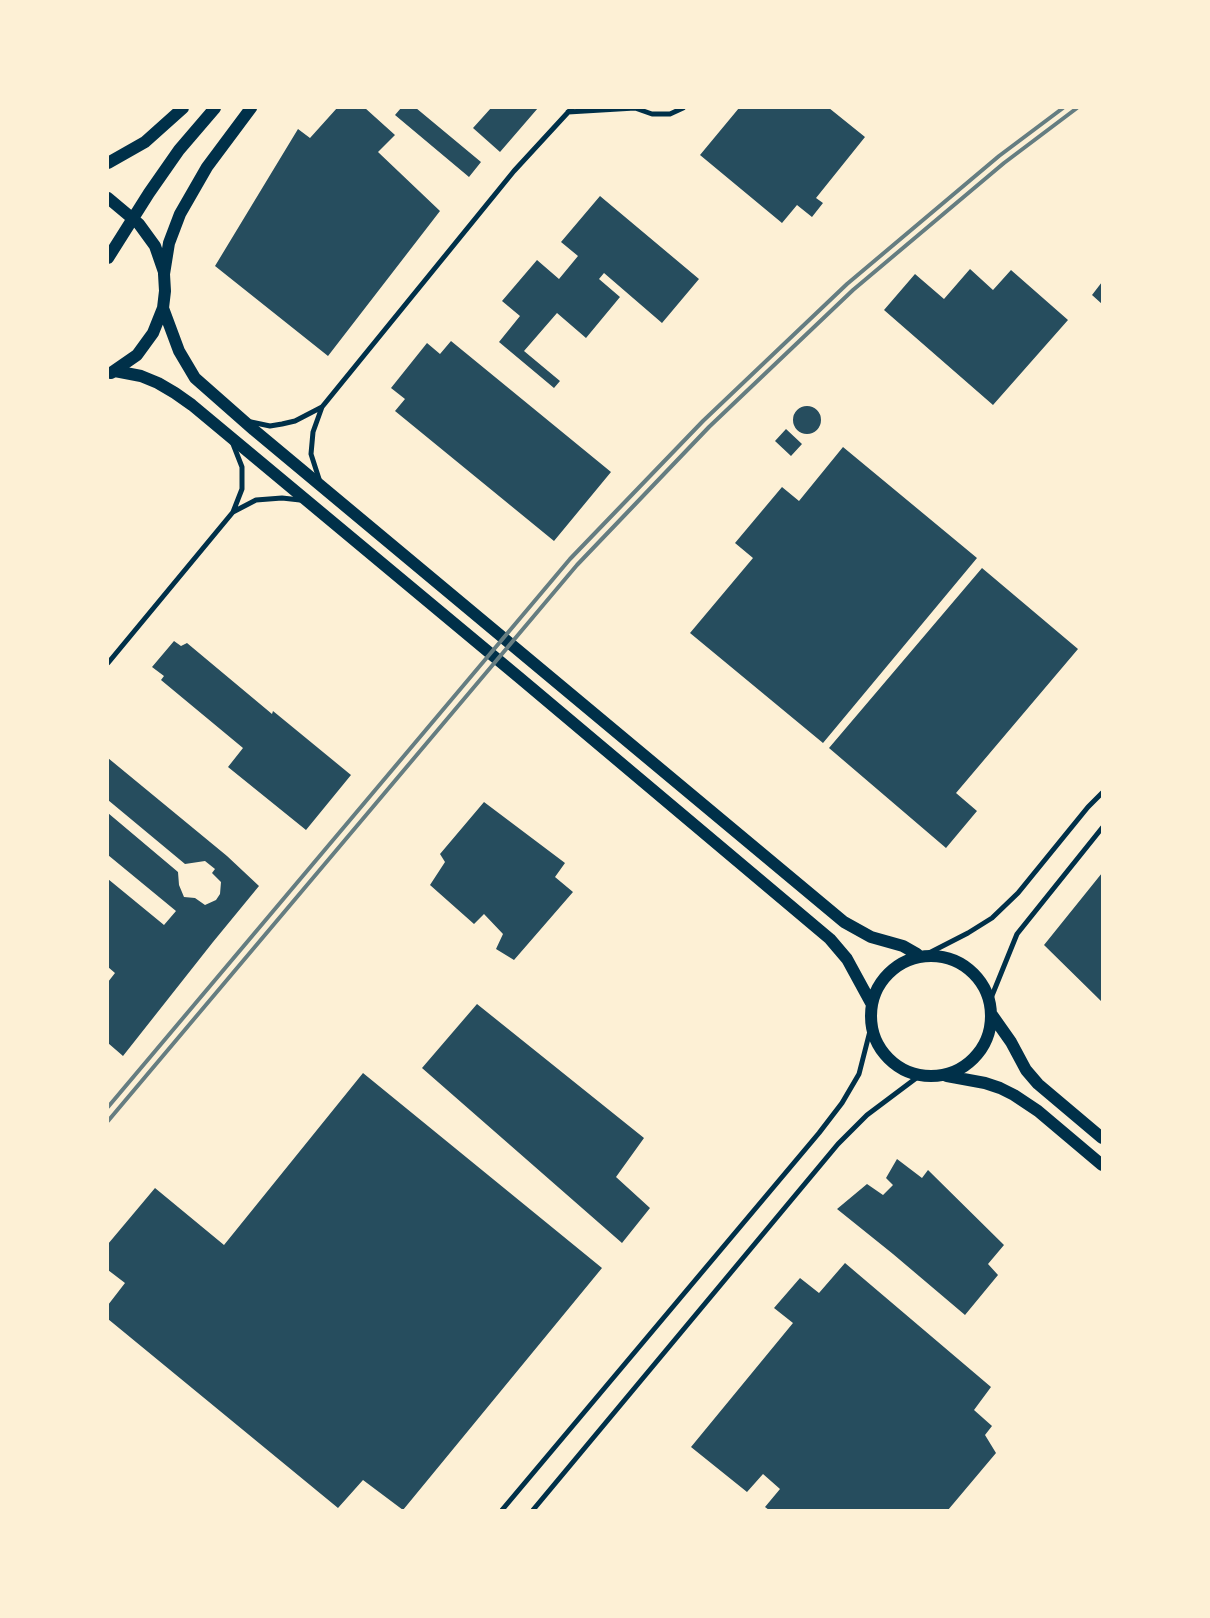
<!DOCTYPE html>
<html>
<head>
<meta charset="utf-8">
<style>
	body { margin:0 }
	#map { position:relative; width:1210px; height:1618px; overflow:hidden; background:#fdf0d5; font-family:"Source Sans 3",sans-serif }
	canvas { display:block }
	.frame { position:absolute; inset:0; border:109px solid #fdf0d5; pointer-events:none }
</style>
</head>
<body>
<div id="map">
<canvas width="1210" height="1618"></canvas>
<div class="frame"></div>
</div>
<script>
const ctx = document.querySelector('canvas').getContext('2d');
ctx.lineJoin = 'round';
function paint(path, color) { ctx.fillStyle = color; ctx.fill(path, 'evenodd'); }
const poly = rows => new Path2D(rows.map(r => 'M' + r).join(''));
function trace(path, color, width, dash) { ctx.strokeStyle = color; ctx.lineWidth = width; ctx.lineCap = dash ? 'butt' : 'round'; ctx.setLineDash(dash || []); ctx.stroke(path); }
paint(poly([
	[337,108,365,108,395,135,378,152,440,211,328,356,215,266,298,129,310,138],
	[401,108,416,108,481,162,469,177,395,115],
	[491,108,538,108,500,152,473,128],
	[739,108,829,108,865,137,816,198,823,203,812,217,797,205,782,223,700,155],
	[600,196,699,279,662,323,604,273,599,279,620,297,586,338,557,313,524,351,560,381,554,388,499,342,520,316,502,301,537,260,559,279,578,256,561,242],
	[970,269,993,290,1011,270,1068,320,993,405,884,310,915,274,944,299],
	[1102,282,1102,304,1092,295],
	[451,341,611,472,554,541,395,411,405,399,391,388,427,343,440,354],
	'793 420a14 14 0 1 1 28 0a14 14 0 1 1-28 0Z',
	[786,429,802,444,791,456,775,441],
	[843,447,977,558,823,743,690,633,753,558,735,543,782,487,799,501],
	[982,568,1078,649,956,793,977,811,946,848,829,748],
	[174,641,181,646,187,643,272,714,273,711,351,775,306,830,228,767,243,748,161,680,164,676,152,667],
	[108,758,227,856,259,886,213,942,123,1056,108,1043,108,982,115,973,108,967,108,879,164,925,176,911,108,855,108,813,178,872,179,885,184,897,195,898,205,905,216,900,220,894,221,882,212,873,215,869,205,861,185,864,108,800],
	[484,802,565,863,555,877,573,892,514,960,496,949,503,934,484,914,474,924,430,885,445,862,440,854],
	[1102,873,1102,1002,1044,945],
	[477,1004,644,1138,616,1177,650,1208,622,1243,422,1068],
	[363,1073,602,1268,403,1510,363,1480,338,1508,108,1319,108,1305,125,1283,108,1270,108,1244,155,1188,224,1245],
	[897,1159,922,1178,928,1170,1004,1245,988,1264,998,1275,965,1315,893,1254,837,1209,867,1184,883,1195,893,1185,886,1178],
	[845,1263,991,1387,974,1410,992,1426,985,1435,996,1453,948,1510,769,1510,765,1507,780,1489,763,1474,747,1492,691,1447,793,1323,774,1308,800,1278,819,1293]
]), '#264d5e');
trace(poly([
	[635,108,652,114,670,114,683,108],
	[568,112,635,108],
	[322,407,514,171,572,108],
	[251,422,270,426,282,424,295,421,322,407,313,432,311,454,320,482],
	[233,444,242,467,242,489,233,512,256,500,282,498,300,500],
	[108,663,233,512],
	[929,953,968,933,992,918,1018,893,1088,807,1102,793],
	[989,1003,1017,934,1102,828],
	[502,1510,819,1133,842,1103,859,1074,871,1027],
	[533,1510,838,1144,867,1115,919,1076]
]), '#003049', 5);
trace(poly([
	[108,163,145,142,183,108],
	[108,198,139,224,155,246,164,272],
	[108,258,149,193,179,150,215,108],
	[163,308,179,351,195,378,254,430,844,922,871,937,903,946,917,954],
	[115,371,141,376,158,383,175,393,192,405,521,679,830,939,847,959,871,1003],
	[111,373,137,355,153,333,163,308,165,291,164,274,169,243,180,214,207,167,251,108],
	'871 1016a60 60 0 1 1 120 0a60 60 0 1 1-120 0Z',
	[992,1015,1011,1042,1026,1070,1038,1084,1102,1138],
	[947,1076,985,1083,1000,1088,1014,1095,1038,1111,1102,1165]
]), '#003049', 12);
trace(poly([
	[108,1107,570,559,703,421,847,284,999,156,1063,108],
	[108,1121,577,565,709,427,853,290,1004,163,1077,108]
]), '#657d81', 4);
</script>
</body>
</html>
